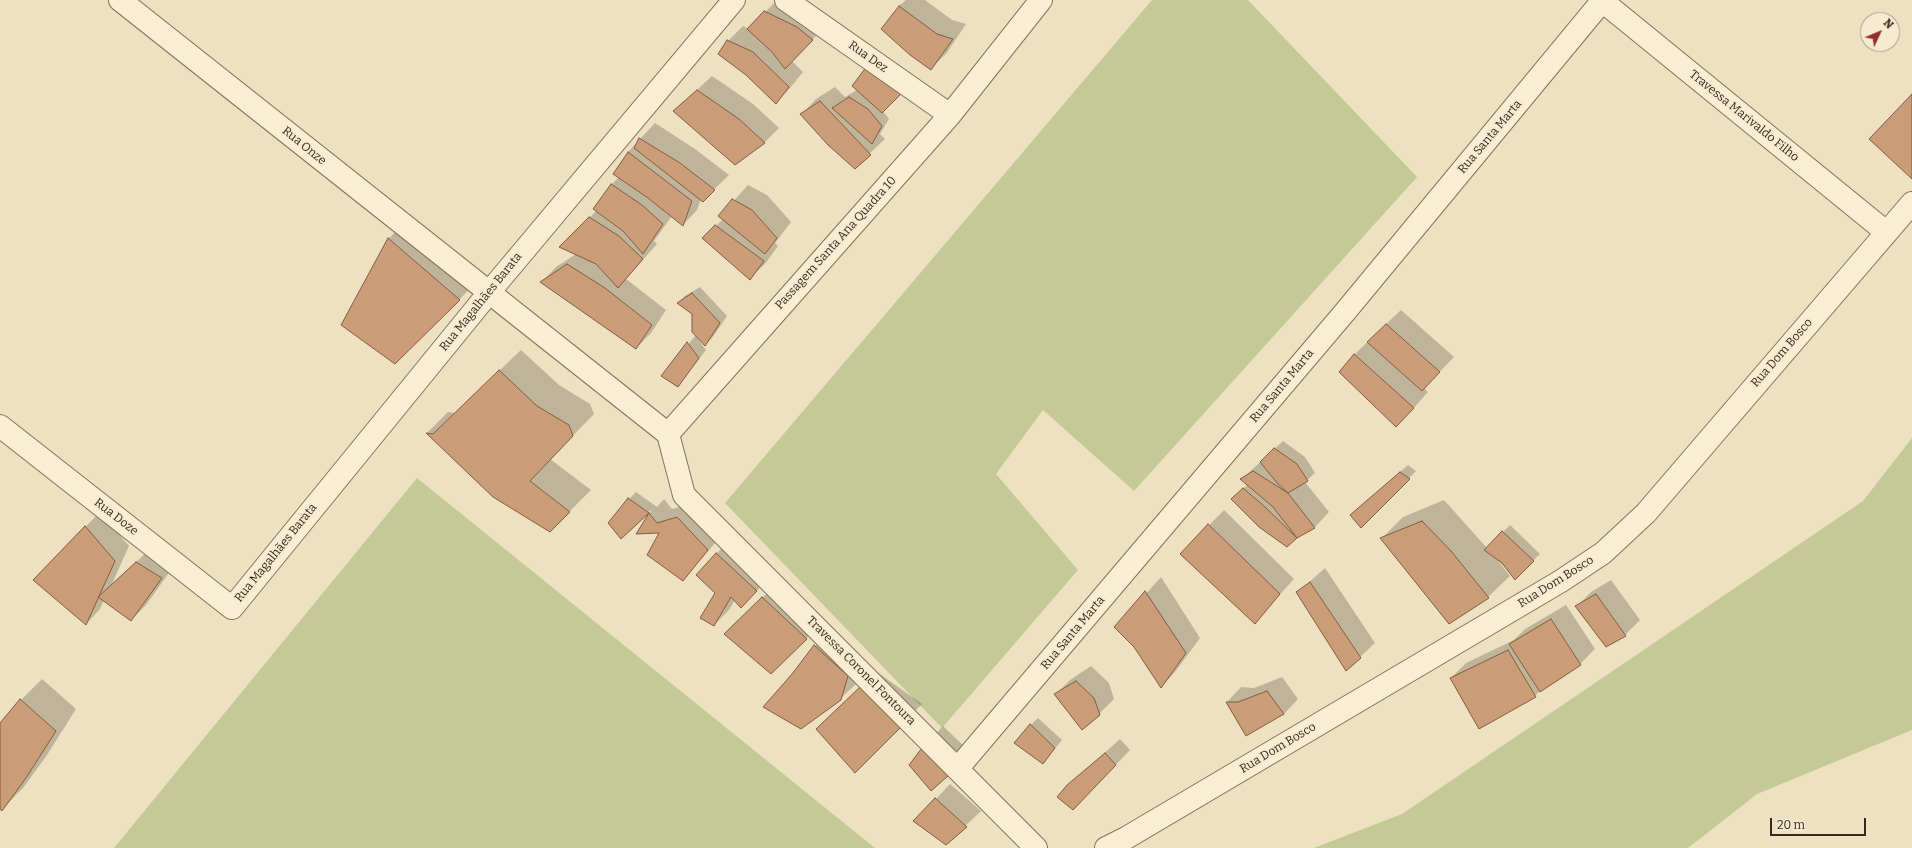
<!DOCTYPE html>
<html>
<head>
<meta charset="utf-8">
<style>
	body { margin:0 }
	#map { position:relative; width:1912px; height:848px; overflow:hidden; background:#ede1c1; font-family:Bitter,serif }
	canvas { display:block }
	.north { position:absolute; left:1860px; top:12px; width:40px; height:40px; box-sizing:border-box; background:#f4ebd0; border:1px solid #a89e88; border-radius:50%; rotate:46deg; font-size:11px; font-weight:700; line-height:16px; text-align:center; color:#352a1d }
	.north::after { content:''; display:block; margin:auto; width:14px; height:18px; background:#932d2b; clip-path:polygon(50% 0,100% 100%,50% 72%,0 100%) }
	.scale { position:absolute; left:1770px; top:818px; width:96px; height:18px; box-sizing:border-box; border:2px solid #352a1d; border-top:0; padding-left:5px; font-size:12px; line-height:14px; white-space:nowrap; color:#352a1d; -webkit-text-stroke:3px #f4ebd0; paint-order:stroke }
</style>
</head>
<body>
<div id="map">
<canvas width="1912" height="848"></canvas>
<div class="north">N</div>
<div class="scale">20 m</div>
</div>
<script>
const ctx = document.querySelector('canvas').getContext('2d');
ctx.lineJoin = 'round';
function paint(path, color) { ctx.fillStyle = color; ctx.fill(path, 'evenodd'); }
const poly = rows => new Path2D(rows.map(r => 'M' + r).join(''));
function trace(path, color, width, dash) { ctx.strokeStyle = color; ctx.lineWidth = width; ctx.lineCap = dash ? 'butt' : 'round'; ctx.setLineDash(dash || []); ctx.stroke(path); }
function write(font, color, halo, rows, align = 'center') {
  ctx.font = font + ' Bitter,serif'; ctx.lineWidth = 3.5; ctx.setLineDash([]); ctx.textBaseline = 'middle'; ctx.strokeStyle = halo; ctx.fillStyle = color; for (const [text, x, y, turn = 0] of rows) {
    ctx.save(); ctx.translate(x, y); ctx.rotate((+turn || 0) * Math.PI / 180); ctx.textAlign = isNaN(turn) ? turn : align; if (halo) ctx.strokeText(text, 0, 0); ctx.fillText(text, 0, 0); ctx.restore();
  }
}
paint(poly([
	[1152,0,1248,0,1417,177,1134,491,1043,410,996,474,1078,570,942,728,725,503],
	[1912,438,1912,730,1757,794,1688,848,1314,848,1402,814,1863,501],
	[417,478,875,848,114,848]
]), '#c3ca95');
paint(poly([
	[777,0,827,24,792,61,803,72,790,88,776,103,728,41,743,26,749,29],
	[906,0,925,0,952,20,966,24,946,54,931,68,899,6],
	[712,76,753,104,779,128,765,142,735,164,674,111],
	[835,87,845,97,857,90,883,111,889,119,880,134,885,139,855,167,802,114,816,99],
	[655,123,695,149,729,175,703,200,701,199,697,210,683,225,672,216,654,241,657,244,626,279,666,310,651,333,636,348,542,282,556,267,576,254,561,247,596,211,611,185,619,177,628,152],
	[748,185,767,195,791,222,775,243,778,246,765,264,750,278,704,238,723,219,720,216],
	[410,218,480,278,459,300,388,239],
	[700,287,727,316,712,338,705,345,697,338,706,350,678,386,662,376,696,335,693,314,678,303,685,296],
	[1401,310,1454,357,1424,388,1428,392,1411,411,1340,372,1355,354],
	[521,350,559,385,590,404,594,414,550,459,591,490,550,531,494,496,427,433,448,412,455,413],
	[1283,441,1305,457,1315,473,1305,482,1329,512,1315,527,1297,537,1287,545,1233,499,1248,484,1242,479],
	[1408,465,1416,471,1361,527,1359,508],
	[636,492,657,507,664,499,672,509,692,503,722,535,683,580,661,532,638,533,652,509,621,537,629,499],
	[1444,500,1487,548,1510,525,1540,554,1515,578,1496,558,1510,576,1488,597,1450,622,1382,538,1403,517],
	[1224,510,1294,579,1255,622,1181,554],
	[100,512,129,546,111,586,151,548,176,563,146,605,131,620,104,600,100,609,86,624,34,580],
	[731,539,771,576,756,592,735,600,729,610,714,625,716,554],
	[1325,568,1375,643,1360,657,1298,592],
	[1161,577,1200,638,1175,672,1161,687,1134,646,1116,627],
	[1611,580,1640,620,1625,635,1577,606,1591,592],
	[778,583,821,624,771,673,740,619],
	[1566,605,1595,649,1580,664,1543,688,1535,696,1451,678,1466,663,1514,640,1525,629],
	[829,631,862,661,856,684,840,699,793,675,815,646],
	[1091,666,1109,683,1114,699,1099,714,1055,695,1070,680],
	[877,672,922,704,855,771,832,715],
	[1282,677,1298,699,1284,714,1246,734,1227,702,1241,687,1254,688],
	[42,679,76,709,47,755,23,788,2,809,0,808,0,725,21,700],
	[1038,718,1062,740,1043,763,1031,725],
	[943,726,971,753,931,790,929,741],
	[1120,739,1130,750,1088,794,1068,786],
	[950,784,981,811,946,844,936,799]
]), '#0003');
const building = poly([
	[899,6,937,34,953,39,931,70,910,55,881,29,899,6],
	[764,11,797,27,813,40,785,69,772,52,747,29,764,11],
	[727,40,753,52,789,87,776,104,746,75,718,54,727,40],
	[867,66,901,94,882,113,852,86,867,66],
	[697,90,739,119,765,143,735,165,673,111,697,90],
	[1912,94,1912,179,1869,139,1912,94],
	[849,97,868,109,882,126,872,144,832,108,849,97],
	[820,101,871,155,855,169,828,145,800,114,820,101],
	[639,138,680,163,715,190,703,202,634,148,639,138],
	[628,152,692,201,683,226,648,198,613,174,628,152],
	[611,184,642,205,663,224,643,254,623,231,593,209,611,184],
	[732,199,752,210,777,238,765,254,718,216,732,199],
	[589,217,619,236,643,259,618,288,596,264,559,247,589,217],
	[715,225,764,261,750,280,702,238,715,225],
	[388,238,460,300,395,364,341,325,388,238],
	[567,264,605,288,652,325,636,349,540,282,567,264],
	[692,293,720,323,705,346,692,332,692,314,677,303,692,293],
	[1386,324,1440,372,1422,391,1367,342,1386,324],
	[687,342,699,358,678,387,661,376,687,342],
	[1354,354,1414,408,1396,427,1339,372,1354,354],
	[499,370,537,406,569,425,573,436,530,481,570,512,550,532,493,497,426,433,433,434,499,370],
	[1274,448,1297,464,1308,481,1288,493,1278,484,1260,462,1274,448],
	[1253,471,1288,493,1315,528,1297,538,1273,507,1240,479,1253,471],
	[1400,472,1410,479,1361,528,1350,515,1400,472],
	[1243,488,1265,507,1297,538,1287,547,1259,527,1231,499,1243,488],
	[628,498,649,513,621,539,608,523,628,498],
	[649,513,657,523,677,517,708,550,683,581,647,555,659,533,636,534,649,513],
	[1422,521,1451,551,1489,598,1449,624,1380,538,1422,521],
	[1208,524,1280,594,1255,624,1180,554,1208,524],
	[85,526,115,561,86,625,33,580,85,526],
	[1502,531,1534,561,1515,580,1502,563,1484,550,1502,531],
	[716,553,757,591,741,608,731,597,714,626,700,618,715,593,696,575,716,553],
	[136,562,162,578,131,621,98,597,136,562],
	[1310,582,1361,658,1346,671,1296,592,1310,582],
	[1145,591,1186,653,1161,688,1134,647,1114,627,1145,591],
	[1596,594,1626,636,1606,647,1575,606,1596,594],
	[762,597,807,639,771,674,724,634,762,597],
	[1551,619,1581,665,1540,692,1509,644,1551,619],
	[814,645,848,676,841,700,801,729,763,707,792,674,814,645],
	[1508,650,1536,697,1479,729,1450,678,1508,650],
	[1076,681,1094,698,1100,715,1082,730,1054,694,1076,681],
	[861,686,908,720,855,773,816,729,861,686],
	[1267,691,1284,714,1246,736,1226,702,1238,702,1267,691],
	[20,699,56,731,26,778,2,811,0,809,0,723,20,699],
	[1030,724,1055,748,1043,764,1014,743,1030,724],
	[928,740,957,768,931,791,909,765,928,740],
	[1105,753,1116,765,1073,810,1057,797,1067,785,1105,753],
	[935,798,967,827,946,845,913,821,935,798]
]);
paint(building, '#ca9c78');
trace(building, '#845c40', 1);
const street = poly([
	[120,0,668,434],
	[786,0,950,115],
	[1601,0,1886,232],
	[0,426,232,608,496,284,734,0],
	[958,768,1345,312,1603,0],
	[1036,848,684,495,668,434,950,115,1041,0],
	[1106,848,1126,838,1561,581,1603,553,1646,513,1912,203]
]);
trace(street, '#857259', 24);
trace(street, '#f8eed4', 22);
write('12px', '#352a1d', '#f4ebd0', [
	["Rua Dez",868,57,35],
	["Travessa Marivaldo Filho",1744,116,39],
	["Rua Santa Marta",1490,137,-50],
	["Rua Onze",304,146,39],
	["Passagem Santa Ana Quadra 10",836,243,-48],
	["Rua Magalhães Barata",481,302,-51],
	["Rua Dom Bosco",1782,353,-49],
	["Rua Santa Marta",1282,386,-50],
	["Rua Doze",116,517,38],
	["Rua Magalhães Barata",276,553,-51],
	["Rua Dom Bosco",1556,582,-32],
	["Rua Santa Marta",1073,633,-50],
	["Travessa Coronel Fontoura",861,671,45],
	["Rua Dom Bosco",1278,748,-31]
]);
</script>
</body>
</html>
